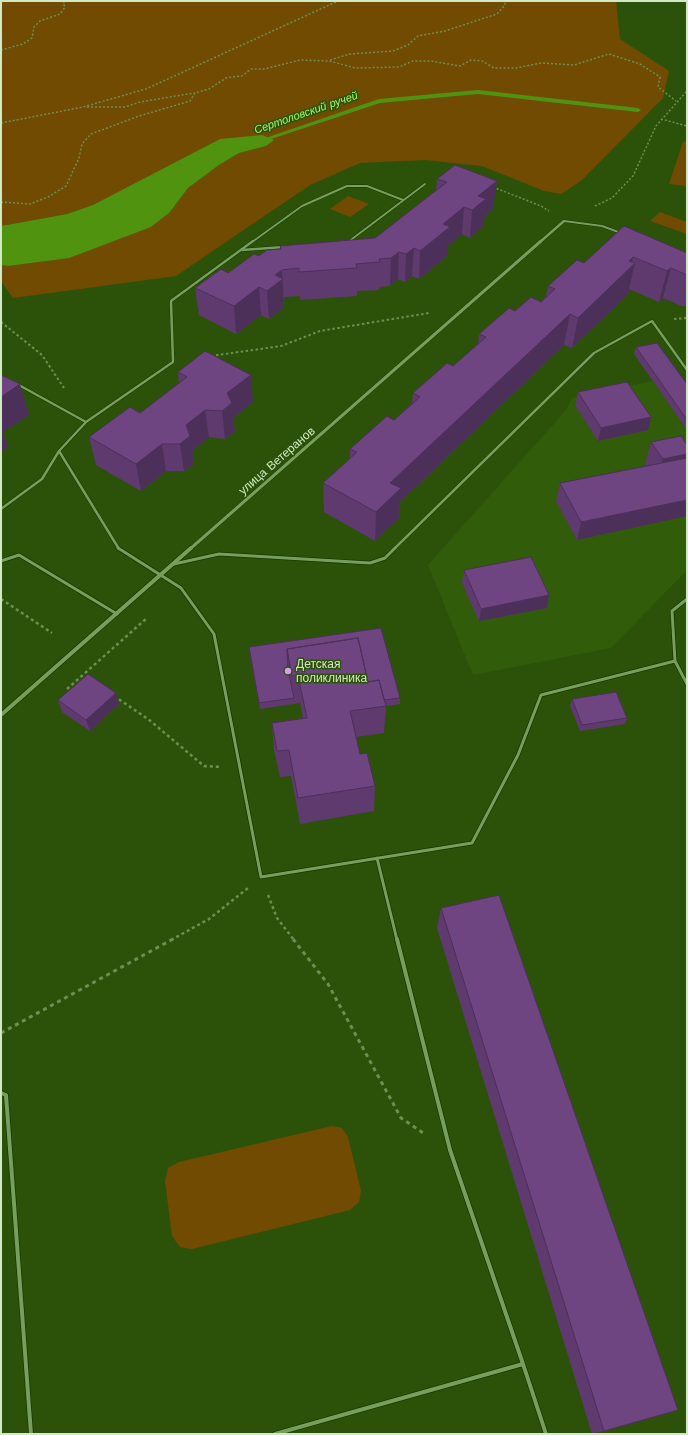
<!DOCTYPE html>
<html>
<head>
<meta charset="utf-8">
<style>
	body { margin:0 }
	#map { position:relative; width:688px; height:1435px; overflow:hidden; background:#2c520a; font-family:"Work Sans",sans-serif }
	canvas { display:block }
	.frame { position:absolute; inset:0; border:2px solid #d2e9c5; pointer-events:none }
</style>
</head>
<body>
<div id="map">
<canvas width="688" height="1435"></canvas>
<div class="frame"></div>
</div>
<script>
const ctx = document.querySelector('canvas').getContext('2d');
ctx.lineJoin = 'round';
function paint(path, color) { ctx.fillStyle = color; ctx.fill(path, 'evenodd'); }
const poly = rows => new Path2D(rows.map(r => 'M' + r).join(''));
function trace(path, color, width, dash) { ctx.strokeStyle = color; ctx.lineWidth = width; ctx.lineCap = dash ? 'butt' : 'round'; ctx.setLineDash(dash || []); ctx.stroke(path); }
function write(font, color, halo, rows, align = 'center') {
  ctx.font = font + ' "Work Sans",sans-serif'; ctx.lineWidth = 3; ctx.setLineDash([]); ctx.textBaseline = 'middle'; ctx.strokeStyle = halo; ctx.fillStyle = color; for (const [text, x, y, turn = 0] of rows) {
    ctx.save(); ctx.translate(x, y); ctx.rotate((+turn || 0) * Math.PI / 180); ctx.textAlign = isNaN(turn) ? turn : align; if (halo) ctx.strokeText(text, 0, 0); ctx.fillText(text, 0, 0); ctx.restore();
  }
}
paint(poly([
	[653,381,687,430,687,570,611,648,473,675,428,565,566,410,572,398]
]), '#315c0a');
paint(poly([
	[1,1,616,1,620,39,669,71,663,98,582,180,561,194,544,191,482,166,425,160,360,163,310,185,176,276,13,298,1,281,1,265,8,266,170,212,188,188,219,165,239,153,266,146,220,139,94,205,67,214,1,226],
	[687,141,687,186,669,184,683,142],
	[348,196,369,204,350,217,330,209],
	[660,212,687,222,687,234,650,221],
	[332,1126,342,1128,348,1137,361,1191,359,1202,350,1210,192,1249,180,1247,172,1236,165,1181,168,1168,179,1162]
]), '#714b02');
paint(poly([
	[262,135,274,140,266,146,239,153,219,165,188,188,170,212,151,227,69,258,8,266,1,265,1,226,67,214,93,205,220,139]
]), '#50930e');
paint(poly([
	[478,90,638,108,641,110,638,112,478,94,380,103,259,143,254,142,379,99,478,90]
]), '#50930e');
const serviceFar3 = poly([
	[564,221,602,226,621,233],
	[252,242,302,206,347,186,367,186,403,200],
	[348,242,425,184]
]);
const serviceFar2 = poly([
	[242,250,284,247],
	[17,384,86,422],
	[59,451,119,549],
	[1,509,42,479,59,451,86,422,173,362,171,301,253,241],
	[394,549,594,353,652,321,687,370]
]);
const serviceFar1 = poly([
	[118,548,181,588,214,634,261,877,472,843,518,755,541,695,675,661],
	[1,561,19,555,117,614],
	[174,564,219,554,370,563,385,558,395,548],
	[687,599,672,611,675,661,687,684],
	[377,858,397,940]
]);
const service = poly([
	[397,939,450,1150,523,1364],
	[1,1093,6,1095,31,1434],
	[275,1434,523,1364,546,1434]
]);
const minorFar2 = poly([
	[540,242,564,221]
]);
const minorFar1 = poly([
	[190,549,541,241]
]);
const minor = poly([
	[1,715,191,548]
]);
trace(serviceFar3, '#193500', 3);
trace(serviceFar2, '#193500', 3.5);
trace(serviceFar1, '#193500', 4.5);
trace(service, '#193500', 5.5);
trace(minorFar2, '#193500', 3.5);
trace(minorFar1, '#193500', 4);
trace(minor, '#193500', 5.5);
trace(poly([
	[1,50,23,44,32,38,34,27,40,21,60,14,65,7,63,3,65,1],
	[330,60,350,54,393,51,408,45,418,36,445,31,497,14,505,5,505,1],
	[87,107,125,107,140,102,194,93],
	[661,119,687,126],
	[1,123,83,107,146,89,338,1],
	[493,187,541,206,549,211],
	[1,202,30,204,48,197,66,186,79,158,82,144,91,134,139,116,190,101,195,93,209,89,226,78,242,76,251,69,265,69,300,60,329,61,356,68,399,67,413,61,431,61,460,66,471,60,482,61,494,68,516,68,541,63,574,65,609,54,640,64,660,77,658,87,676,101],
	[595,206,612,198,633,176,656,126,687,91]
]), '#6e8e54', 1.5, [2, 2]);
trace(poly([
	[674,319,687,318],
	[1,322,42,355,64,388],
	[211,356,281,346,320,331,429,313]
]), '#6e8e54', 2, [2.5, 2.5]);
trace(poly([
	[1,599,52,633],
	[67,689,147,618],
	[114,696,148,719,204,766,221,767],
	[268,895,277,918,294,940],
	[171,940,209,919,248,888]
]), '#6e8e54', 2.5, [3, 3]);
trace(poly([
	[293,939,328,984,401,1118,426,1135],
	[1,1033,173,939]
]), '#6e8e54', 3, [4, 4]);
trace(serviceFar3, '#759f5b', 2);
trace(serviceFar2, '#759f5b', 2.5);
trace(serviceFar1, '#759f5b', 3);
trace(service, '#759f5b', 4);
trace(minorFar2, '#759f5b', 2.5);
trace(minorFar1, '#759f5b', 3);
trace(minor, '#759f5b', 4);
paint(poly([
	[455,165,493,208,485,216,483,226,470,238,462,234,448,246,448,255,419,279,412,276,405,282,398,279,390,286,379,287,379,290,357,291,357,296,300,300,300,296,284,297,284,307,269,319,261,315,236,334,199,315,195,288,228,273,259,256,281,249,280,246,375,238,436,190,437,179],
	[624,226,687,253,687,306,681,306,663,298,659,302,629,289,628,294,572,348,564,345,400,502,399,518,375,541,324,512,323,483,350,459,350,449,394,420,412,403,413,393,453,366,478,344,479,334,515,311,541,302,546,296,548,286,584,263],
	[636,347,687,384,687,430,634,354],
	[178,372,253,402,233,418,235,431,225,439,209,437,192,451,194,464,184,471,166,471,141,491,96,465,89,437,140,413,179,383],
	[578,392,648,430,598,441,575,405],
	[651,442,687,445,577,540,556,501,560,483,646,466,645,464],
	[464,570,549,595,547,608,479,621,462,583],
	[381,628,400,698,400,704,386,706,384,733,356,737,360,754,375,786,374,811,300,824,291,776,280,777,274,750,272,723,303,718,300,703,260,709,249,647],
	[116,693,119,704,90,731,62,712,58,700],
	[572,699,627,718,625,724,580,731,570,706],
	[441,908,678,1410,592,1434,437,928]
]), '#5f3a6f');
paint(poly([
	[497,181,493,208,485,216,483,226,470,238,472,210,478,196],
	[464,207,462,234,448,246,448,255,419,279,420,251,443,224],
	[414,248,412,276,405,282,406,254],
	[399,252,398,279,390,286,391,258],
	[633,257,631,268,635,263,628,294,572,348,578,318,629,261],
	[671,268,663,298,659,302,667,271],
	[282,270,284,307,269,319,267,291,275,275],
	[259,287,261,315,236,334,234,306],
	[570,314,564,345,400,502,399,518,375,541,376,512,390,483],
	[251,375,253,402,233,418,235,431,225,439,222,411,227,393],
	[20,384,29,415,3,432,8,447,1,453,1,397],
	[205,410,209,437,192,451,194,464,184,471,180,444,186,425],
	[651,417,648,430,598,441,601,428],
	[162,444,166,471,141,491,136,464],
	[687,454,687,469,656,481,663,459],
	[687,500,687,516,577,540,581,522],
	[549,595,547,608,479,621,481,609],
	[116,693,119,704,90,731,86,720]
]), '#4d305a');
const building = poly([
	[455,165,497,181,478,196,486,199,472,210,464,207,443,224,450,227,420,251,414,248,406,254,399,252,391,258,379,259,380,262,356,264,357,268,299,272,299,268,282,270,275,275,283,279,267,291,259,287,234,306,195,288,221,269,228,273,254,254,259,256,267,250,281,249,280,246,375,238,447,182,437,179,455,165],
	[624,226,687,253,687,275,671,268,667,271,633,257,629,261,635,263,578,318,570,314,390,483,401,488,376,512,323,483,357,452,350,449,387,416,394,420,420,397,413,393,447,363,453,366,486,337,479,334,509,308,515,311,531,297,541,302,555,289,548,286,577,260,584,263,624,226],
	[657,343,687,384,687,420,636,347,657,343],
	[205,351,251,375,227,393,232,403,222,411,205,410,186,425,190,436,180,444,162,444,136,464,89,437,130,407,140,413,144,410,187,377,178,372,205,351],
	[1,375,20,384,1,397,1,375],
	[627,382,651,417,601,428,578,392,627,382],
	[681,436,687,445,687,454,663,459,651,442,681,436],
	[687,458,687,500,581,522,560,483,687,458],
	[531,557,549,595,481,609,464,570,531,557],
	[381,628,400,698,384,700,379,680,368,682,358,638,287,649,288,670,294,698,259,703,249,647,381,628],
	[358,638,368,682,379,680,386,706,350,711,360,754,367,753,375,786,298,798,289,750,277,751,272,723,307,718,298,676,292,676,287,649,358,638],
	[88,674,116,693,86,720,58,700,88,674],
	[616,692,627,718,582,725,572,699,616,692],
	[499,895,678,1410,604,1431,441,908,499,895]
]);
paint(building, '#6e4481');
trace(building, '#4d305a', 1);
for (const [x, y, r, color] of [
	[288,671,4,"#d99af7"]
]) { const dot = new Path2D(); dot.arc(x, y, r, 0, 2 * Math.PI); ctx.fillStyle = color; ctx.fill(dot); trace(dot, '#2c520a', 1.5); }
write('italic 11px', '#a3f867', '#2c520a', [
	["Сертоловский ручей",306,113,-19]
]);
write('12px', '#d2e9c5', '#2c520a', [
	["улица Ветеранов",277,461,-41]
]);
write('12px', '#d2e9c5', '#2c520a', [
	["Детская",296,664],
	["поликлиника",296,678]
], 'left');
</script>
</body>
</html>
